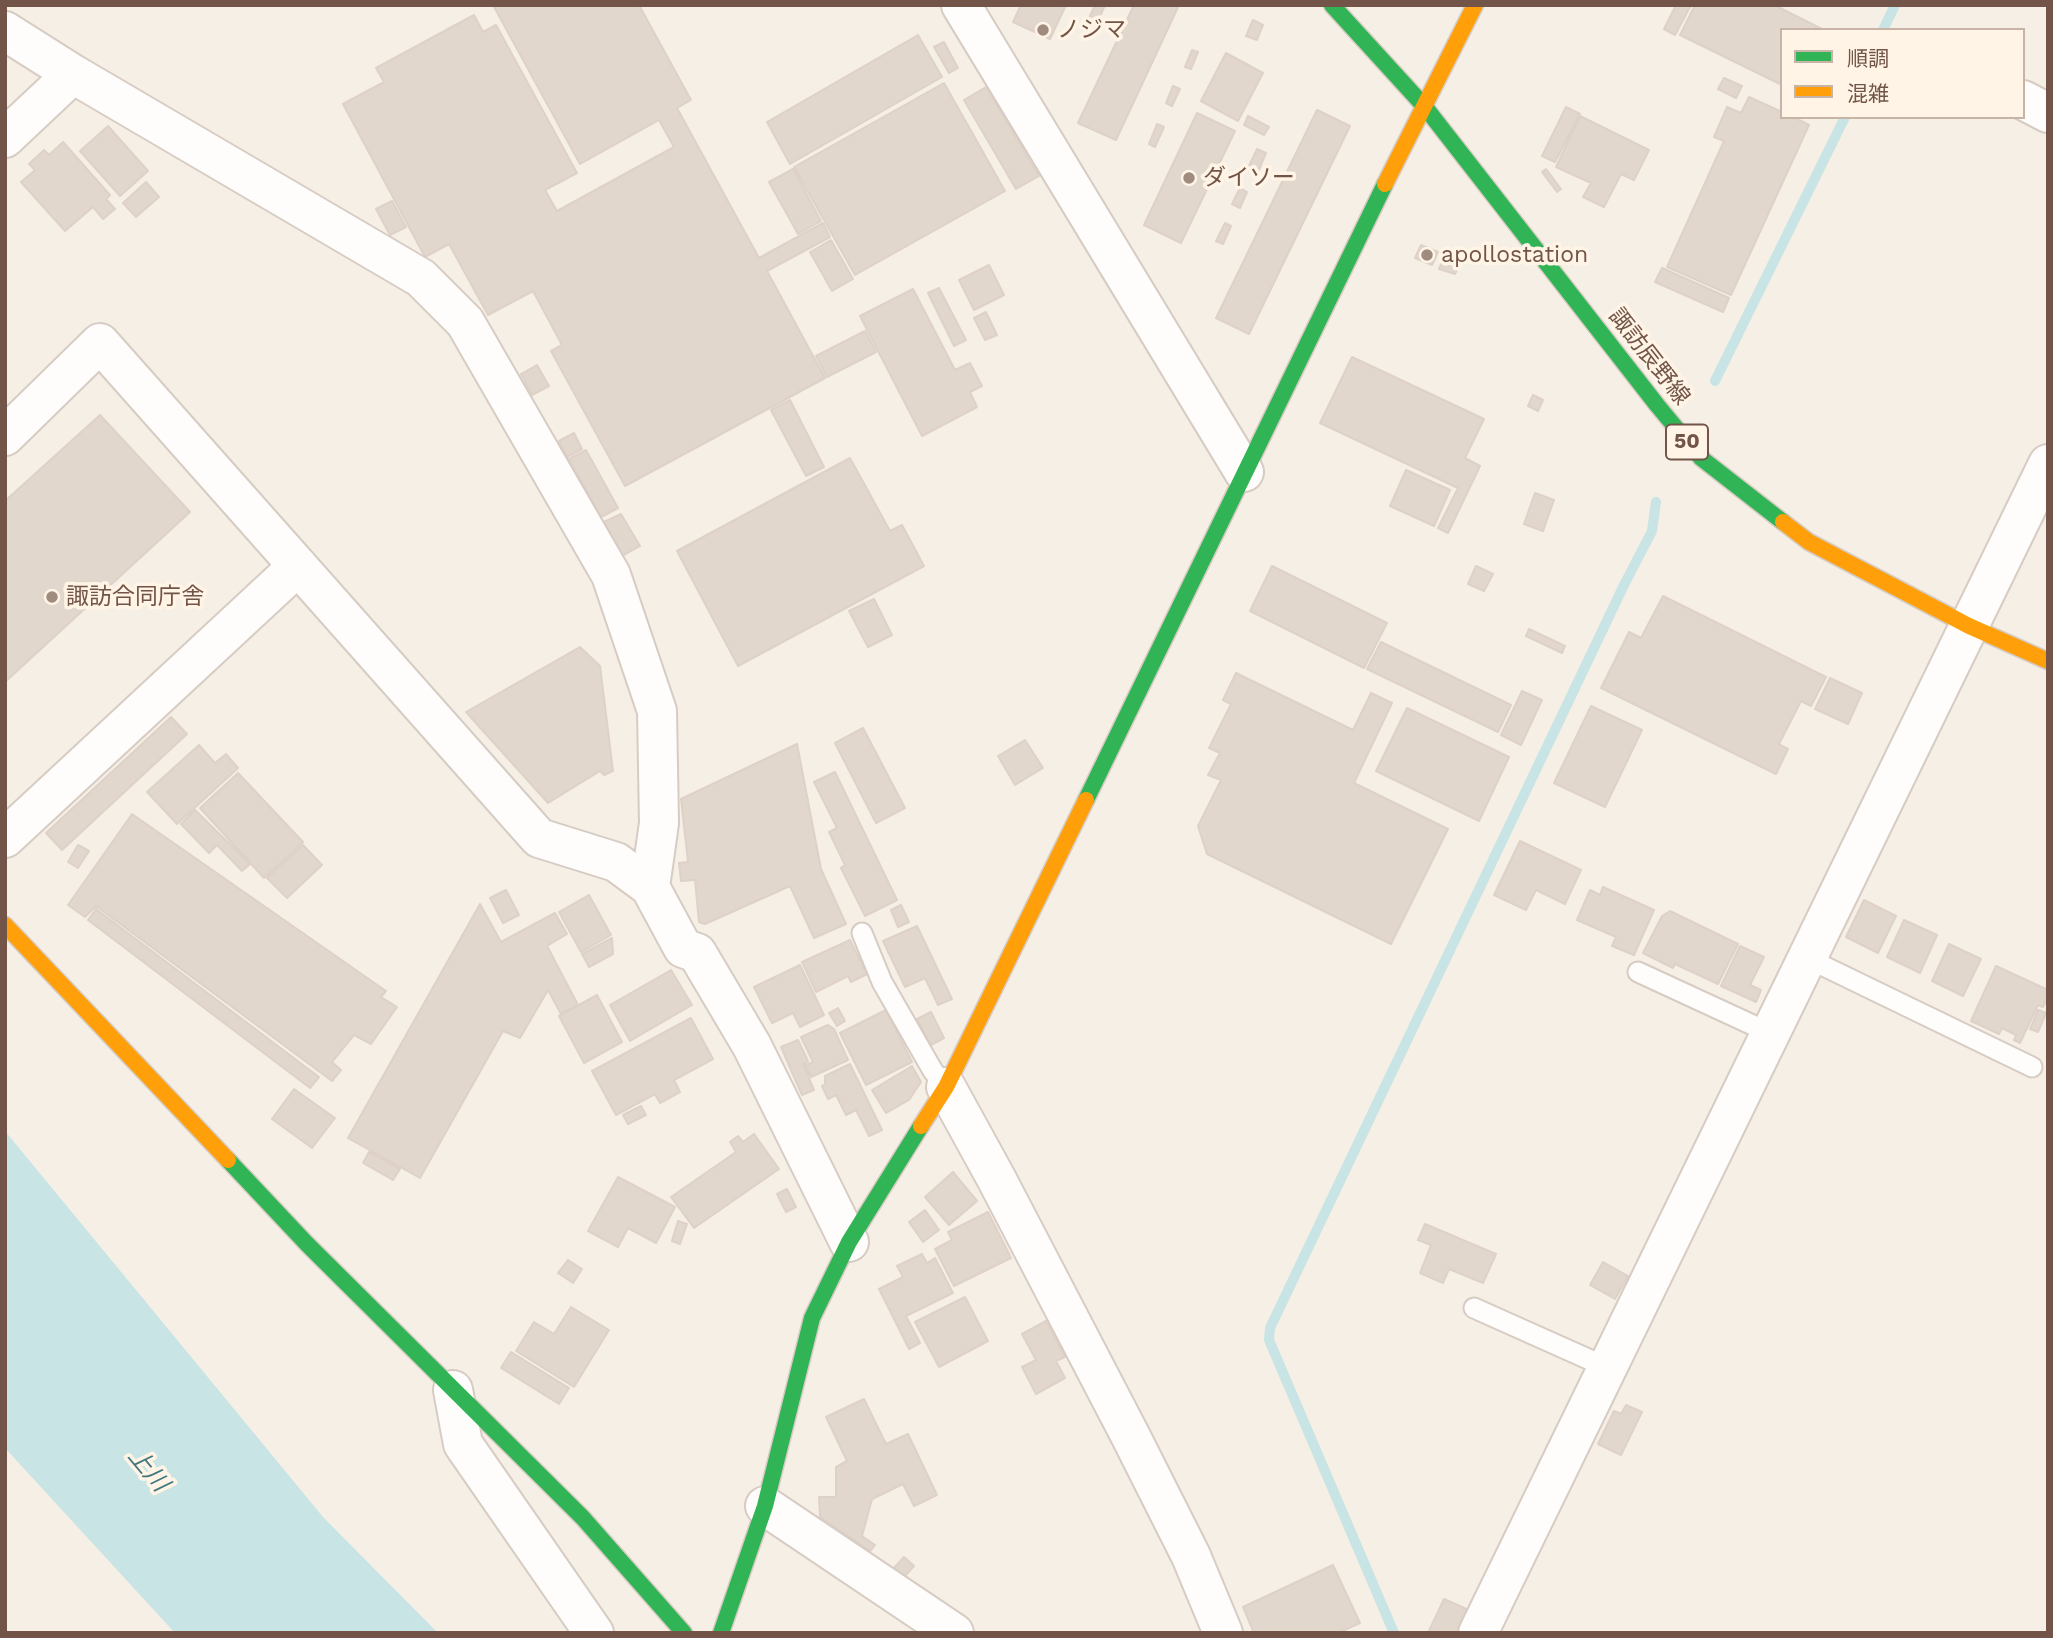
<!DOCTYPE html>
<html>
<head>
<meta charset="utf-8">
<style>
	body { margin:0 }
	#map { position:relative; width:2053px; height:1638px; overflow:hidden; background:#f6efe5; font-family:"Work Sans","Noto Sans JP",sans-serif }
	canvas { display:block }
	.frame { position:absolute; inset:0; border:7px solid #725548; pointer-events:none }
	.legend { position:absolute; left:1780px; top:28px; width:245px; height:91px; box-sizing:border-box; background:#fff4e5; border:2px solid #c7b4a6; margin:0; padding:9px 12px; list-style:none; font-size:21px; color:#725548 }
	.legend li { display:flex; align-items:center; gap:14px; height:35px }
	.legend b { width:35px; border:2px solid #c7b4a6 }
</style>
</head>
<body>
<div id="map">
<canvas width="2053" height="1638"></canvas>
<div class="frame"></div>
<ul class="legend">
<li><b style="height:9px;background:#30b455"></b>順調</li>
<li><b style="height:9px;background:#ff9f0a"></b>混雑</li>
</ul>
</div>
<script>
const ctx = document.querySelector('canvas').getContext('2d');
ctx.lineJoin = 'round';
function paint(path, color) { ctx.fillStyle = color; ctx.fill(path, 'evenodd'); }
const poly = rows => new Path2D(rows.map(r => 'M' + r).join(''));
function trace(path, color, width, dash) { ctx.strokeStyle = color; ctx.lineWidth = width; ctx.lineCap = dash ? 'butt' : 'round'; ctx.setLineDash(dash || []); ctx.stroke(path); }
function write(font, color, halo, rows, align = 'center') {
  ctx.font = font + ' "Work Sans","Noto Sans JP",sans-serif'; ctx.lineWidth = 7; ctx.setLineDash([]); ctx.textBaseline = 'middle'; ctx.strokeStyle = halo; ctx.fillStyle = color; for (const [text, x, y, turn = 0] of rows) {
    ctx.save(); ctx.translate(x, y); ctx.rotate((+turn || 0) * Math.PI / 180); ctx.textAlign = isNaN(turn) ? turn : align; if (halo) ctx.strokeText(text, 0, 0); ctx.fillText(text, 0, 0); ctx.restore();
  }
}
paint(poly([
	[5,1131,323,1517,438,1633,175,1633,5,1448]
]), '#c8e4e4');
trace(poly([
	[1883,30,1895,5],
	[1715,381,1845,117],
	[1394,1633,1269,1340,1270,1328,1624,585,1652,531,1656,502]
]), '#c8e4e4', 10);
const building = poly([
	[493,5,639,5,691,100,677,108,759,258,823,223,830,237,767,271,825,378,625,486,551,351,562,345,533,291,488,315,449,244,425,257,343,104,384,82,376,68,474,15,483,32,496,25,577,173,545,190,557,211,674,147,659,120,580,164,493,5],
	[1021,5,1066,5,1050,39,1013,22,1021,5],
	[1095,5,1105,5,1097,23,1088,20,1095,5],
	[1134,5,1179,5,1116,140,1078,123,1134,5],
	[1676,5,1691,5,1675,35,1664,29,1676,5],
	[1695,5,1774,5,1824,30,1782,30,1782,85,1680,35,1695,5],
	[1253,20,1263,25,1257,40,1246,36,1253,20],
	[918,35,942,77,790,164,767,122,918,35],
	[944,42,958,68,949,73,934,47,944,42],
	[1192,50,1198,52,1191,69,1185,67,1192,50],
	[1226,53,1263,73,1238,121,1201,101,1226,53],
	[1724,78,1742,86,1736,98,1718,89,1724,78],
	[944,83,1005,191,855,275,794,167,944,83],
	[1173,86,1180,89,1172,106,1166,103,1173,86],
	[986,87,1039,176,1016,189,964,100,986,87],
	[1749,97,1782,112,1782,117,1793,117,1809,125,1731,295,1667,267,1724,141,1714,137,1727,107,1741,113,1749,97],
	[1566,107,1580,114,1555,162,1542,156,1566,107],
	[1317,110,1350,126,1249,334,1216,318,1317,110],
	[1197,113,1235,131,1181,243,1144,225,1197,113],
	[1248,116,1269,127,1264,135,1244,125,1248,116],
	[1580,116,1649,150,1634,180,1621,174,1604,207,1583,197,1591,183,1556,167,1580,116],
	[1157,124,1164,127,1155,147,1149,144,1157,124],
	[108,126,148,171,120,196,80,151,108,126],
	[63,142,110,195,106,199,115,209,103,219,93,207,65,231,21,182,35,170,29,164,44,150,49,155,63,142],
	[1257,149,1266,153,1258,172,1248,168,1257,149],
	[793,169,821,221,798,234,769,182,793,169],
	[1546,169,1561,189,1557,192,1542,172,1546,169],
	[146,182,159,197,136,217,123,203,146,182],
	[1240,188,1247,192,1240,208,1232,204,1240,188],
	[392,201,406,227,390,235,376,209,392,201],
	[1225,223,1231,226,1223,244,1216,241,1225,223],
	[831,240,853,279,832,291,810,252,831,240],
	[1421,245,1438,252,1432,265,1415,258,1421,245],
	[1443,259,1459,265,1455,274,1439,269,1443,259],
	[989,265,1004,295,974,310,959,280,989,265],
	[1662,268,1729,298,1723,312,1655,282,1662,268],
	[939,288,966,340,954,346,928,293,939,288],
	[913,289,955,370,970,363,982,386,970,392,977,407,922,436,860,316,913,289],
	[986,312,997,335,985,340,974,318,986,312],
	[865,331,876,352,827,377,816,356,865,331],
	[1352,357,1484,419,1465,458,1480,466,1448,533,1438,528,1458,488,1320,423,1352,357],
	[537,365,549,386,532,395,521,374,537,365],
	[1533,395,1543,400,1538,411,1528,406,1533,395],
	[790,400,824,467,806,476,771,410,790,400],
	[100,415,190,512,5,682,5,501,100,415],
	[574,433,582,449,567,457,559,441,574,433],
	[586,450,618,508,601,517,569,459,586,450],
	[850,458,890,531,902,525,924,566,738,666,677,551,850,458],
	[1406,470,1450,490,1434,526,1390,506,1406,470],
	[1535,493,1554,500,1543,531,1524,524,1535,493],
	[621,514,640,546,622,556,604,522,621,514],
	[1272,566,1387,623,1364,668,1250,611,1272,566],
	[1476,566,1493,574,1484,591,1468,584,1476,566],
	[1663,596,1826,677,1811,706,1801,701,1779,744,1788,749,1776,774,1601,688,1629,632,1641,638,1663,596],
	[874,599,892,635,868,647,849,611,874,599],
	[1529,629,1565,646,1562,653,1526,636,1529,629],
	[1381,642,1511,705,1498,732,1367,669,1381,642],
	[580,647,600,666,613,771,604,775,600,771,548,803,466,712,580,647],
	[1236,673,1353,730,1371,693,1392,703,1354,783,1448,829,1391,944,1207,854,1198,826,1221,780,1208,775,1220,753,1209,748,1231,704,1223,700,1236,673],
	[1830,678,1862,693,1848,724,1815,709,1830,678],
	[1522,691,1542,700,1521,745,1501,735,1522,691],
	[1591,706,1642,730,1605,807,1554,783,1591,706],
	[1407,708,1509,757,1479,821,1376,771,1407,708],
	[171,717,187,734,62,850,46,833,171,717],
	[863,728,905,808,876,823,835,743,863,728],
	[1025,740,1043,768,1015,785,998,756,1025,740],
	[797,744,821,869,846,924,814,938,790,886,705,924,699,922,695,880,681,881,679,863,688,862,681,799,797,744],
	[199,745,215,763,226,754,238,768,177,824,147,792,199,745],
	[835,772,897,900,865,916,841,868,845,865,829,832,837,828,814,782,835,772],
	[238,773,303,842,264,878,200,808,238,773],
	[195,810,250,864,242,871,217,845,209,853,181,824,195,810],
	[132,814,386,991,381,997,397,1007,371,1044,354,1035,332,1062,341,1070,332,1081,96,906,85,917,68,905,132,814],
	[1520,841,1581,870,1565,904,1536,890,1526,910,1494,895,1520,841],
	[78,845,89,851,78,868,68,862,78,845],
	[303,845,322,865,287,898,267,878,303,845],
	[1603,887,1654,910,1634,955,1612,946,1616,937,1577,920,1590,890,1600,895,1603,887],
	[506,890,519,915,503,923,490,898,506,890],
	[589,895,611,935,581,952,559,912,589,895],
	[1864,900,1896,916,1878,953,1846,937,1864,900],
	[480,904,501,942,555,913,567,934,547,946,578,1005,561,1014,548,990,520,1038,503,1031,420,1178,348,1138,480,904],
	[901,905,909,922,898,927,891,910,901,905],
	[96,909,319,1077,310,1088,88,920,96,909],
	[1670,911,1738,944,1718,984,1675,964,1673,968,1643,953,1662,916,1670,911],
	[1904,920,1937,935,1920,973,1887,957,1904,920],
	[917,926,952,999,938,1005,925,978,905,987,883,941,917,926],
	[612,938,613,954,589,967,582,954,612,938],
	[850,940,867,974,851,982,848,976,816,992,802,962,850,940],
	[1949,944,1981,959,1963,996,1932,981,1949,944],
	[1740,946,1764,957,1750,985,1761,990,1756,1002,1721,986,1740,946],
	[800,965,824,1015,800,1027,793,1013,772,1023,754,987,800,965],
	[1996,966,2048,990,2048,997,2043,1007,2038,1005,2020,1043,2014,1040,2016,1035,2002,1028,1999,1034,1971,1021,1996,966],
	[671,970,692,1005,630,1041,610,1005,671,970],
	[597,995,622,1042,584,1063,559,1016,597,995],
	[838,1008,845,1021,837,1026,829,1013,838,1008],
	[886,1010,912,1062,866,1085,840,1033,886,1010],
	[2038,1010,2046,1013,2038,1032,2030,1029,2038,1010],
	[931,1012,944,1038,931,1045,917,1019,931,1012],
	[691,1018,713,1059,674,1080,680,1092,660,1103,655,1094,616,1115,592,1071,691,1018],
	[828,1025,834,1029,848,1060,811,1077,805,1065,813,1062,801,1037,828,1025],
	[798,1040,808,1061,803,1064,814,1090,802,1095,781,1047,798,1040],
	[850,1064,882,1130,869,1136,856,1110,846,1115,836,1095,828,1099,822,1086,825,1084,825,1076,850,1064],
	[912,1066,921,1082,909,1100,886,1113,872,1090,912,1066],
	[294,1089,335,1118,312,1148,272,1119,294,1089],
	[641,1106,646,1115,628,1124,623,1115,641,1106],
	[754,1134,779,1169,694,1228,671,1197,736,1152,730,1142,738,1136,743,1142,754,1134],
	[369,1152,400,1169,393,1180,363,1163,369,1152],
	[953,1172,977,1201,949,1225,925,1197,953,1172],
	[618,1177,675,1207,656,1243,628,1228,618,1247,588,1231,618,1177],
	[787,1189,796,1207,786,1212,777,1194,787,1189],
	[925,1210,939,1230,923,1242,909,1222,925,1210],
	[988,1212,1011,1258,954,1286,935,1249,952,1240,948,1232,988,1212],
	[678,1221,687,1224,680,1244,672,1241,678,1221],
	[1425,1224,1496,1254,1483,1283,1449,1269,1443,1283,1420,1273,1431,1245,1418,1240,1425,1224],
	[922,1254,927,1263,935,1258,953,1293,906,1316,920,1343,909,1349,879,1289,903,1277,897,1266,922,1254],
	[568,1260,582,1269,573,1283,558,1273,568,1260],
	[1603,1262,1628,1276,1615,1299,1590,1285,1603,1262],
	[965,1297,988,1341,939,1367,915,1322,965,1297],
	[571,1307,609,1330,574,1387,516,1351,534,1322,554,1334,571,1307],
	[1046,1321,1065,1357,1056,1361,1065,1378,1036,1394,1022,1367,1036,1360,1022,1334,1046,1321],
	[511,1352,569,1388,559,1404,501,1368,511,1352],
	[864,1399,886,1444,908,1434,937,1495,914,1506,903,1484,872,1499,862,1536,875,1545,870,1551,820,1517,819,1497,836,1497,836,1467,847,1461,826,1417,864,1399],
	[1626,1405,1642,1412,1621,1455,1598,1444,1614,1411,1621,1414,1626,1405],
	[904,1557,914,1566,904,1577,894,1568,904,1557],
	[1333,1565,1360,1623,1338,1633,1254,1633,1243,1607,1333,1565],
	[1444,1599,1471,1611,1461,1633,1428,1633,1444,1599]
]);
paint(building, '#e2d7cd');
trace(building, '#ded1c8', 2);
const lane = poly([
	[862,933,882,982,933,1071,946,1087],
	[1807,958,2032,1067],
	[1638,972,1770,1033],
	[1474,1308,1606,1367]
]);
const street = poly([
	[961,5,1244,472],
	[5,31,73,74,421,278,465,322,611,575,657,711,659,823,650,887,683,948,697,953,752,1046,849,1242],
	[2023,100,2048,113],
	[5,138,73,74],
	[5,436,100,343,539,838,616,862,650,887],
	[5,838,298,566],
	[946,1087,996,1178,1130,1435,1191,1556,1223,1633],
	[453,1390,463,1444,594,1633],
	[765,1506,954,1633],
	[1478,1633,2048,464]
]);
const fast = poly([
	[1332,5,1425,107,1657,405,1701,458,1783,522],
	[1086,800,1385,184],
	[228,1160,307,1244,583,1518,684,1633],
	[721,1633,765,1506,812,1318,849,1242,921,1126]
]);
const slow = poly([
	[1385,184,1475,5],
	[1783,522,1809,542,1969,626,2048,661],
	[5,925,228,1160],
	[921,1126,946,1087,1086,800]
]);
trace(lane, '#d7ccc4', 23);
trace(street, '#d7ccc4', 42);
trace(fast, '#d6cbc2', 19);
trace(slow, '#d6cbc2', 19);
trace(lane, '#fefdfb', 19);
trace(street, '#fefdfb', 38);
trace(fast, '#30b455', 16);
trace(slow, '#ff9f0a', 16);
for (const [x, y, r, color] of [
	[1043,30,7,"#a08b7f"],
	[1189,178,7,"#a08b7f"],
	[1427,255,7,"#a08b7f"],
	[52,597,7,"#a08b7f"]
]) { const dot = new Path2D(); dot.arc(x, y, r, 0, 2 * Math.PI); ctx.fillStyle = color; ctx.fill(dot); trace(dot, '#fff4e5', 2.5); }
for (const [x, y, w] of [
	[1687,442,42]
]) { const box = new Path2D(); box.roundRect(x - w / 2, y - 17.5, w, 35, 5); ctx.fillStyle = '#fff4e5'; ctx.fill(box); trace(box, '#725548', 2); }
write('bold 21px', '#725548', null, [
	["50",1687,442]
]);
write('23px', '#725548', '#fff4e5', [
	["ノジマ",1057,30],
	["ダイソー",1203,178],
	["apollostation",1441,255],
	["諏訪合同庁舎",66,597]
], 'left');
write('23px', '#725548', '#fff4e5', [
	["諏訪辰野線",1649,357,52]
]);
write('italic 24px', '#3f767f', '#fff4e5', [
	["上川",148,1470,50]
]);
</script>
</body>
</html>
